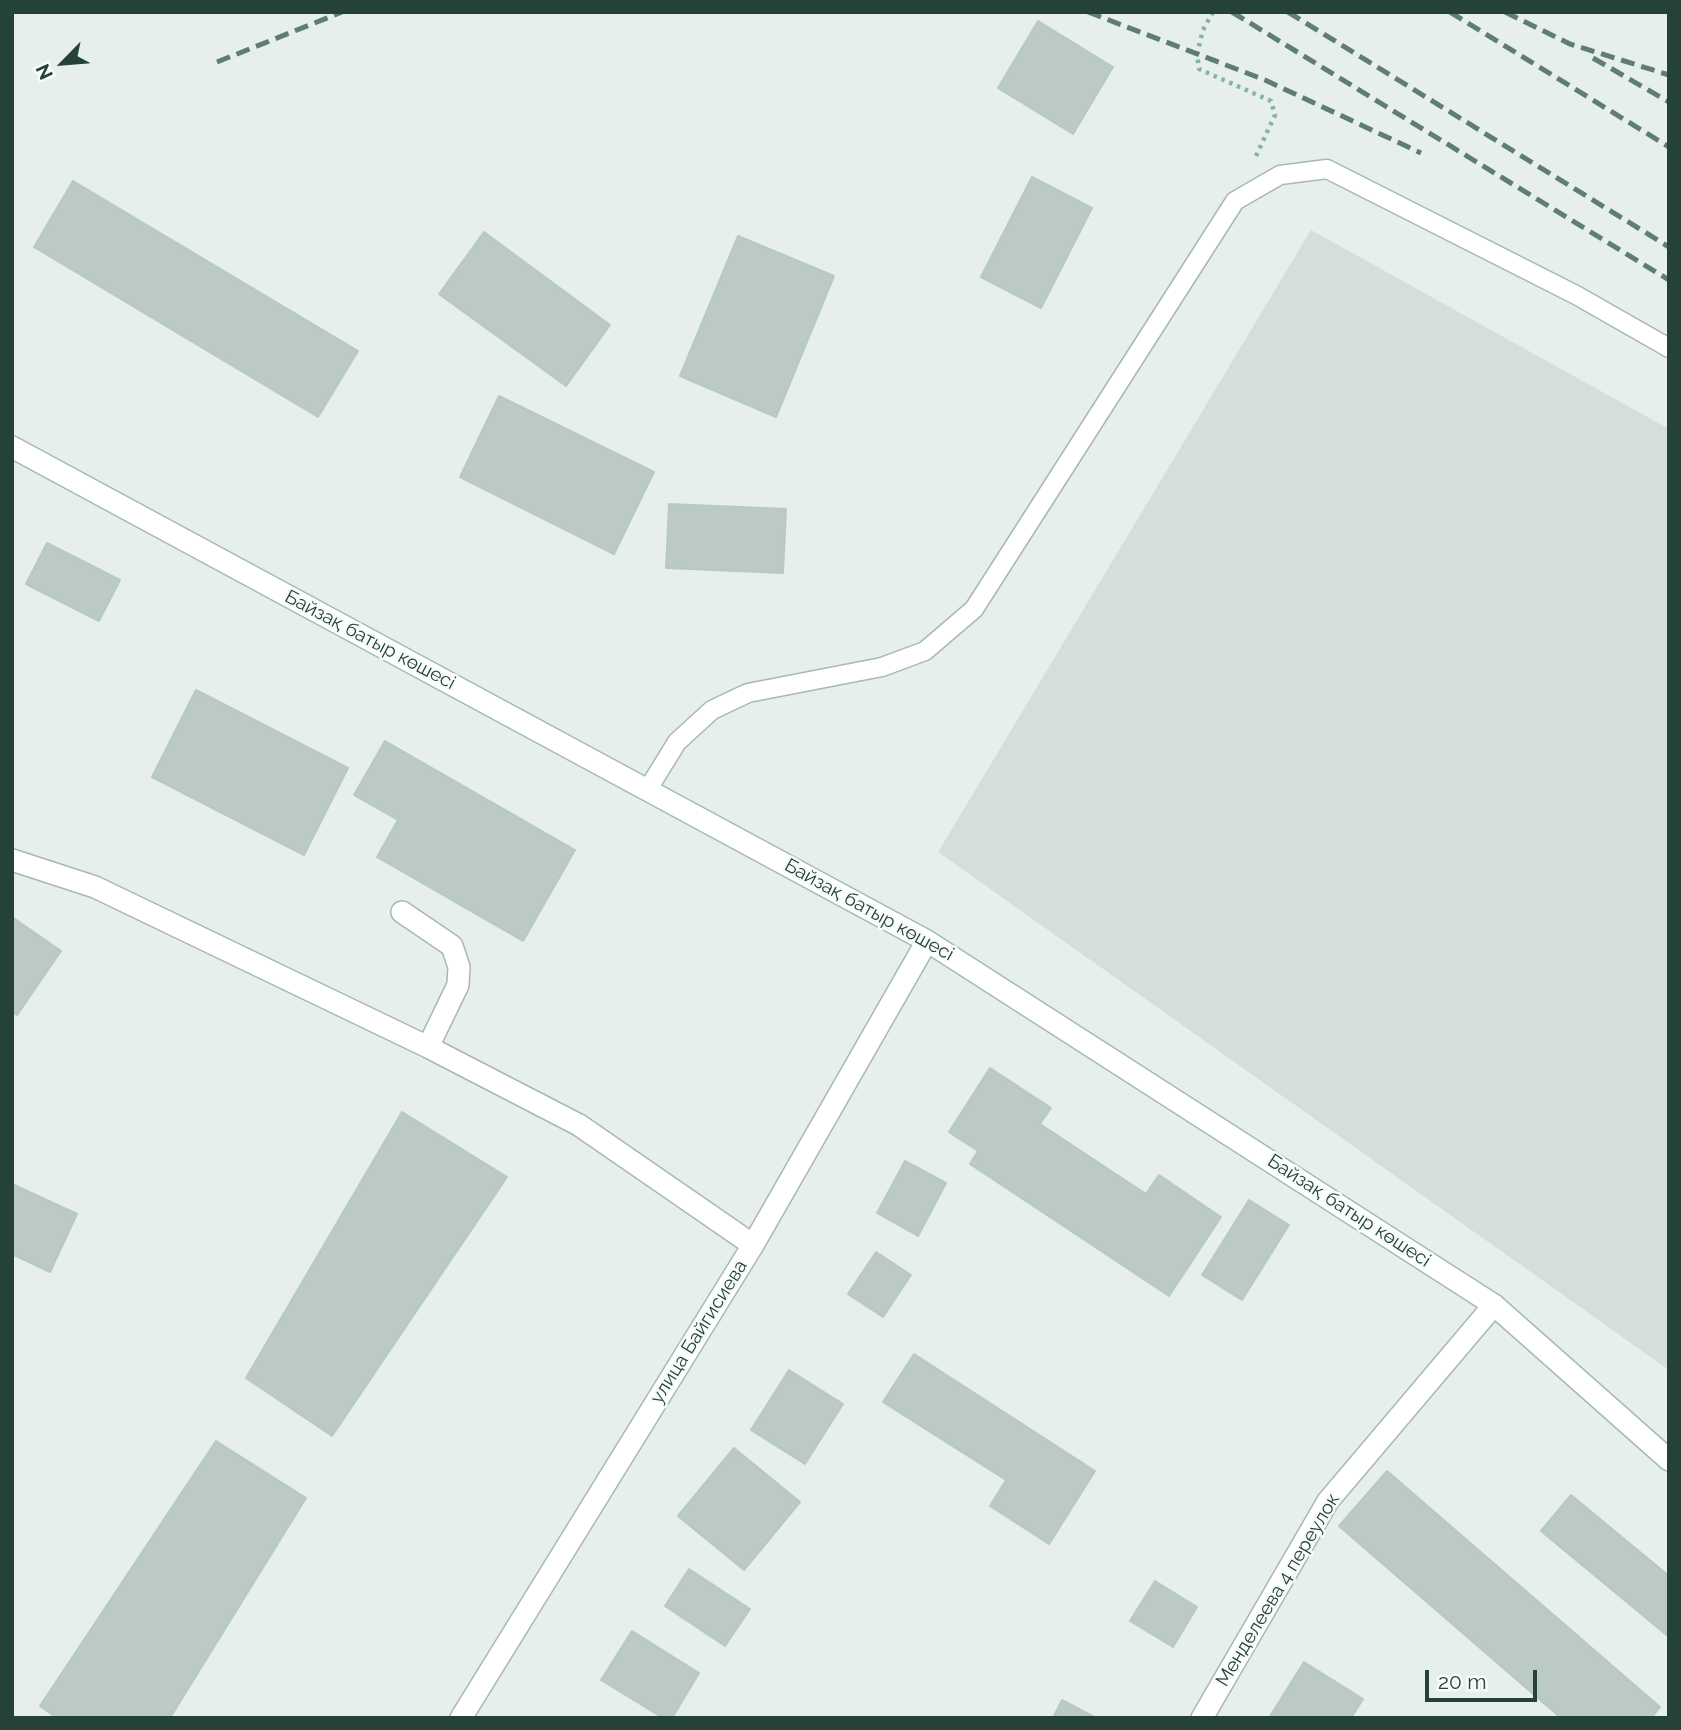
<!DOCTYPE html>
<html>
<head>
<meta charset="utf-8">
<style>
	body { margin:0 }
	#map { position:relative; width:1681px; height:1730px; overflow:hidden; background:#e6efeb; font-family:Raleway,sans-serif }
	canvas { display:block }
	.frame { position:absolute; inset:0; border:14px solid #24423a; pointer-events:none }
	.north { position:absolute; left:28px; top:28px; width:70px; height:70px; -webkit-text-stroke:5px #f7fbf9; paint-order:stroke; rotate:245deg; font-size:19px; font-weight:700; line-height:28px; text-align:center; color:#24423a }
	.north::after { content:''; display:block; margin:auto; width:24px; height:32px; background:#24423a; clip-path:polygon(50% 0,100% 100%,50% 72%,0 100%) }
	.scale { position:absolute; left:1425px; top:1670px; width:112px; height:32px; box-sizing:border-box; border:4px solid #24423a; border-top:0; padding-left:9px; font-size:21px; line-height:24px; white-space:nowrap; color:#24423a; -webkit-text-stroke:5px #f7fbf9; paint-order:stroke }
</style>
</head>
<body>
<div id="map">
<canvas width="1681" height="1730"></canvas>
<div class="frame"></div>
<div class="north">N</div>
<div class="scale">20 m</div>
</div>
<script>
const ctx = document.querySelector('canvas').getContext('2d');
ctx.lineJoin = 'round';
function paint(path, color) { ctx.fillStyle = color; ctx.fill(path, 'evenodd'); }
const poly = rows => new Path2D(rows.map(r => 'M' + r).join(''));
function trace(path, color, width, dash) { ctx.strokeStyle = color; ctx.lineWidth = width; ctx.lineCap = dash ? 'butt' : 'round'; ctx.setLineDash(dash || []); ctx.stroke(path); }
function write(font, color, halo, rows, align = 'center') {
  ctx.font = font + ' Raleway,sans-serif'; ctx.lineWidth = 5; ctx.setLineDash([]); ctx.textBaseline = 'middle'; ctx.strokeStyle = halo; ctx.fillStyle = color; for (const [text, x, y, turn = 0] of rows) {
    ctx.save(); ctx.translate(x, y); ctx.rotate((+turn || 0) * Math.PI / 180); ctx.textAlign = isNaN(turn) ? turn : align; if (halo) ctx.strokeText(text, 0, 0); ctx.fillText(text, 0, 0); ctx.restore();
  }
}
paint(poly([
	[1311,230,1669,429,1669,1370,938,852]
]), '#d4dfda');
const building = poly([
	[1038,21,1113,67,1073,134,998,88,1038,21],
	[1032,177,1092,208,1041,308,981,277,1032,177],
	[73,181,358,351,318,417,34,247,73,181],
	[484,232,610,325,566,386,439,294,484,232],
	[738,236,834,276,776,417,680,376,738,236],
	[499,396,654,472,614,554,460,477,499,396],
	[669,504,786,509,783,573,666,568,669,504],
	[47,543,120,580,99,621,26,584,47,543],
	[196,690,348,768,304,855,152,777,196,690],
	[385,741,575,850,523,941,377,857,398,820,354,795,385,741],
	[12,917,61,951,17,1015,12,1012,12,917],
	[990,1068,1051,1108,1040,1124,1146,1194,1159,1175,1221,1217,1169,1296,970,1164,978,1151,949,1132,990,1068],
	[402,1112,507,1177,332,1436,246,1378,402,1112],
	[905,1161,946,1183,918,1236,877,1213,905,1161],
	[12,1184,77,1214,50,1272,12,1254,12,1184],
	[1249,1200,1289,1225,1242,1300,1202,1275,1249,1200],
	[876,1252,911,1275,883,1317,848,1294,876,1252],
	[914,1354,1095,1471,1049,1544,990,1506,1006,1480,883,1402,914,1354],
	[789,1370,843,1404,805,1464,751,1430,789,1370],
	[216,1441,306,1498,170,1718,57,1718,40,1706,216,1441],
	[734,1448,800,1502,744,1570,678,1516,734,1448],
	[1387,1471,1660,1707,1651,1718,1561,1718,1339,1526,1387,1471],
	[1571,1495,1669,1576,1669,1637,1541,1531,1571,1495],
	[689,1569,750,1609,725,1646,665,1606,689,1569],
	[1155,1581,1197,1607,1173,1647,1130,1621,1155,1581],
	[632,1631,699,1673,672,1718,663,1718,601,1680,632,1631],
	[1304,1662,1363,1699,1351,1718,1269,1718,1304,1662],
	[1062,1700,1096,1718,1053,1718,1062,1700]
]);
paint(building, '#bbcac4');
trace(building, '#b8c9c2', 2);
const lane = poly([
	[648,789,677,742,712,710,748,693,882,667,925,651,974,609,1235,201,1280,175,1327,169,1576,295,1669,348]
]);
const street = poly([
	[12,860,95,887,428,1047,579,1125,753,1245],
	[402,912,452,946,459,967,458,985,428,1047],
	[461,1718,753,1245,927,941],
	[1202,1718,1328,1501,1494,1305]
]);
const secondary = poly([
	[12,447,927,941,1494,1305,1669,1460]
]);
trace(lane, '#a8b8b2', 21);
trace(street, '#a8b8b2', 24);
trace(secondary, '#a4bbb3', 24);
trace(poly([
	[1213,12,1203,30,1197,54,1199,69,1271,101,1275,115,1256,156]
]), '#86b3a5', 4.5, [3.5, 5]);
trace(lane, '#fff', 18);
trace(street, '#fff', 21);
trace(secondary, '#fff', 21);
trace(poly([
	[1088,12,1265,80,1421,153],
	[1232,12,1669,280],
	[1288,12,1669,247],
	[1450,12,1669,147],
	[1505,12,1570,44,1669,75],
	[1593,58,1669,102],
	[217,62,342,12]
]), '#5f7d75', 5, [14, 7]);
write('19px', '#24423a', '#f7fbf9', [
	["Байзақ батыр көшесі",370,640,28],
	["Байзақ батыр көшесі",869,910,29],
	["Байзақ батыр көшесі",1349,1211,33],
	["улица Байгисиева",699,1332,-58],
	["Менделеева 4 переулок",1278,1590,-59]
]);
</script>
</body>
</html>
